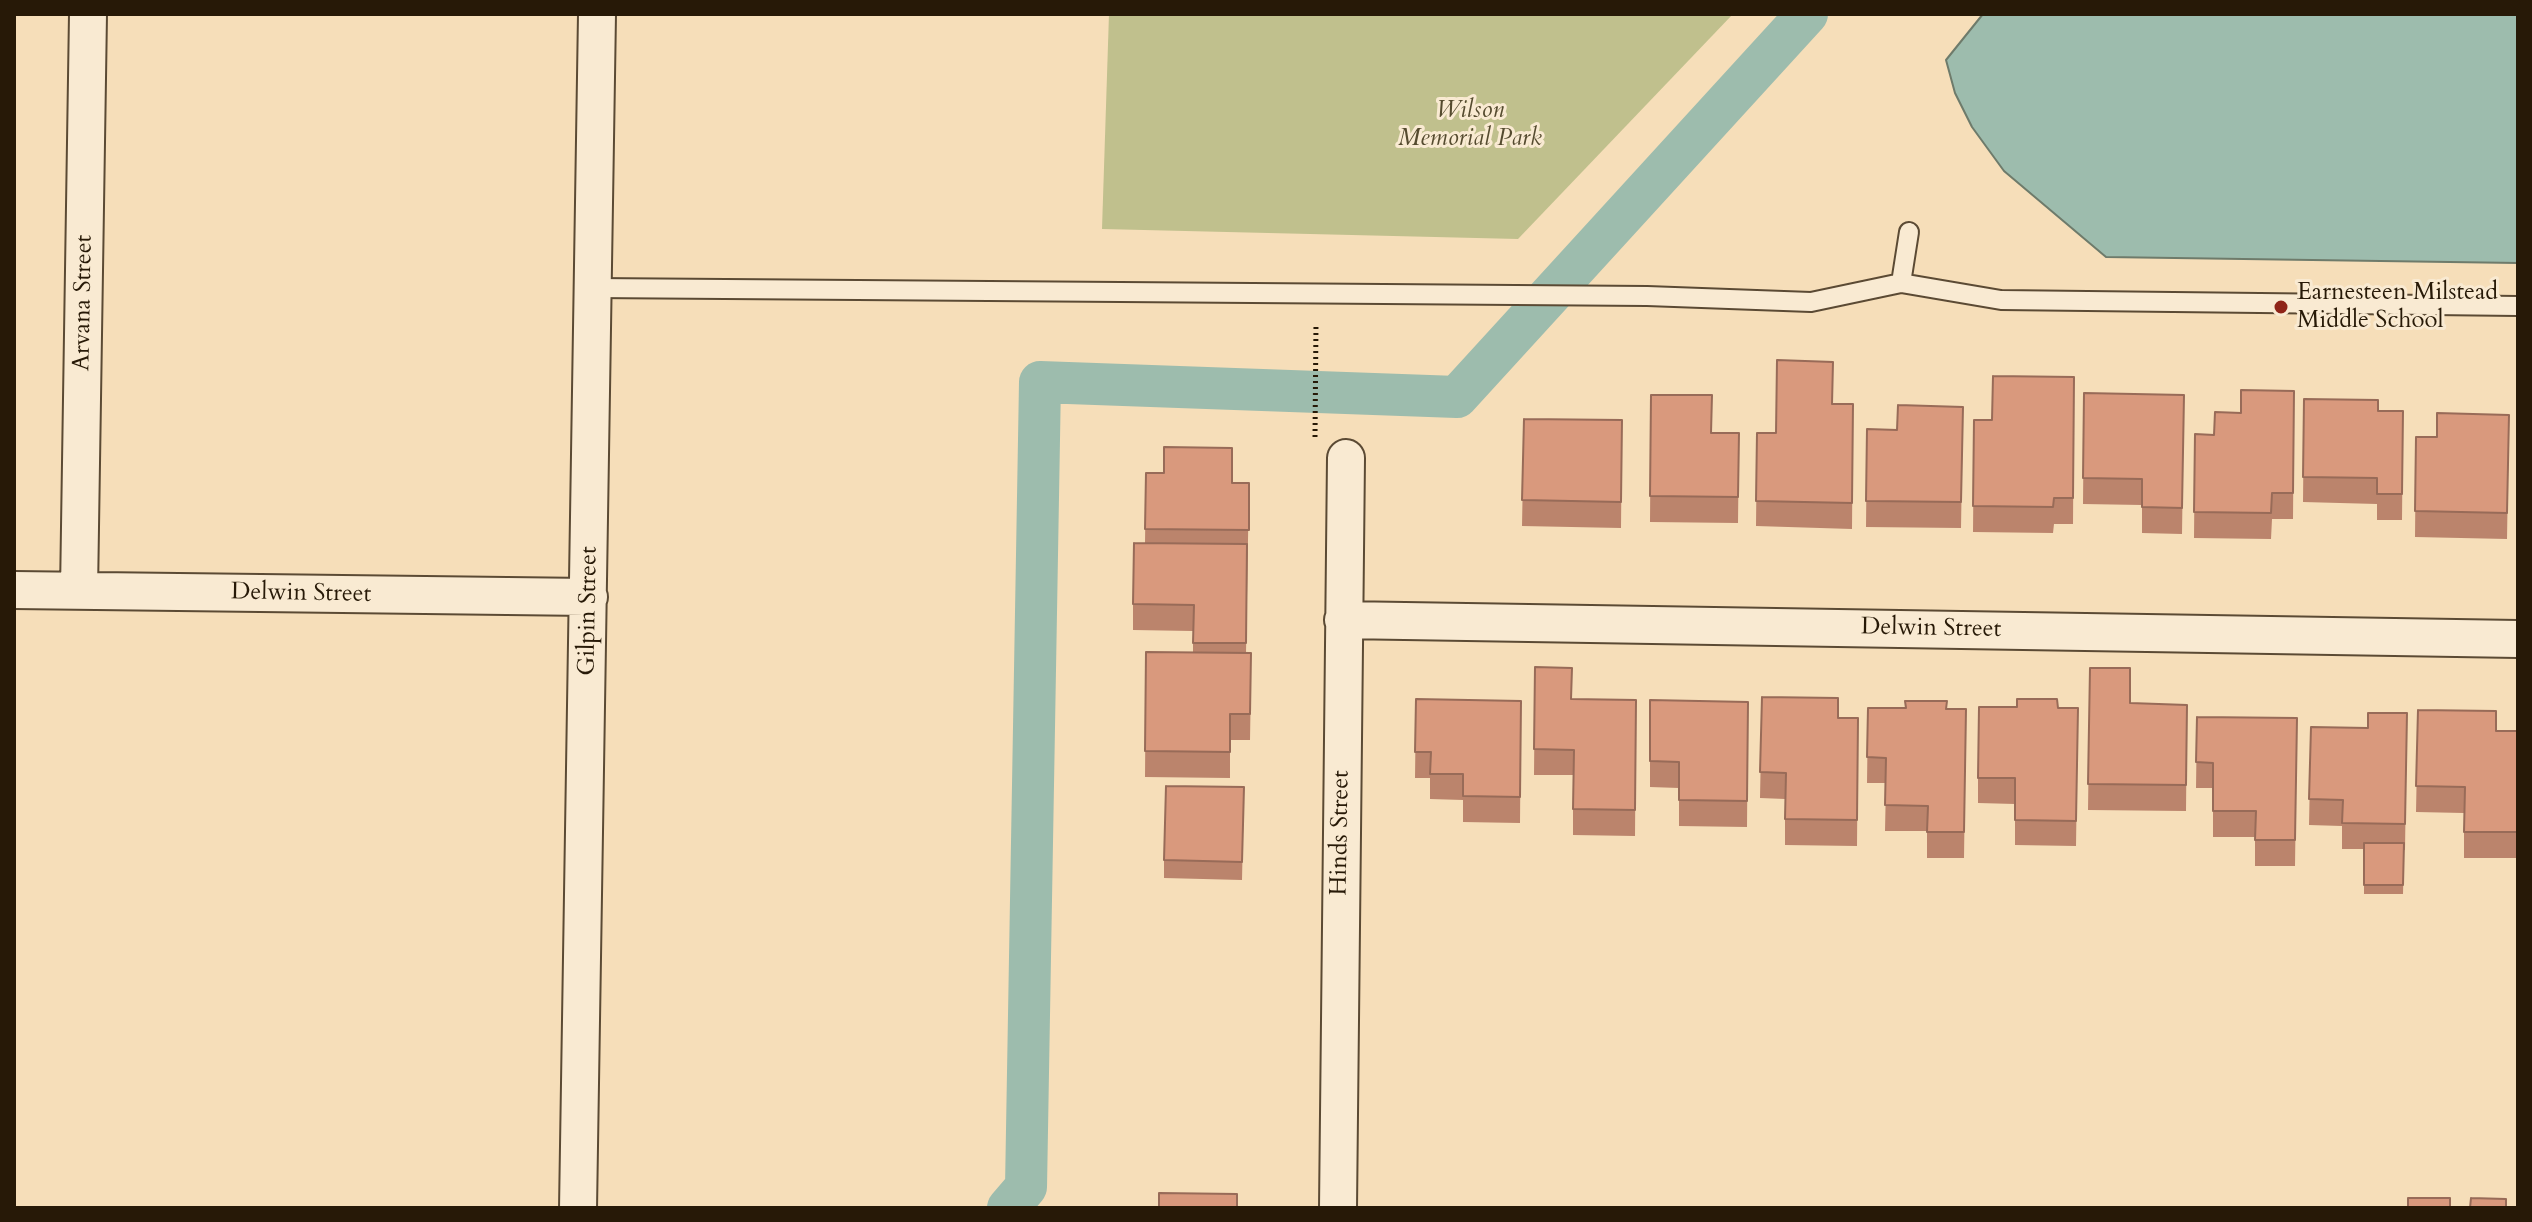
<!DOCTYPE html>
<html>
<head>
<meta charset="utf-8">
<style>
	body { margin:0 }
	#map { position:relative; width:2532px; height:1222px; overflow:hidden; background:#f6deb9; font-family:Cardo,serif }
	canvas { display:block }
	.frame { position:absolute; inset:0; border:16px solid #271907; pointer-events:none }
</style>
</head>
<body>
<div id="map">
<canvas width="2532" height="1222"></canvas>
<div class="frame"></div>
</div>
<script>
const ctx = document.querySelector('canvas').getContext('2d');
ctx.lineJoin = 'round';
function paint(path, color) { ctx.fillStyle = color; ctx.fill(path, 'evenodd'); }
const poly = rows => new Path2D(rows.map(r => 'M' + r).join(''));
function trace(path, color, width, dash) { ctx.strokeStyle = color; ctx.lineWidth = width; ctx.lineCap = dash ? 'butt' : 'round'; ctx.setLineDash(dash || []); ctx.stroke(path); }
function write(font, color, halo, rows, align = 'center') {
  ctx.font = font + ' Cardo,serif'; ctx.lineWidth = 6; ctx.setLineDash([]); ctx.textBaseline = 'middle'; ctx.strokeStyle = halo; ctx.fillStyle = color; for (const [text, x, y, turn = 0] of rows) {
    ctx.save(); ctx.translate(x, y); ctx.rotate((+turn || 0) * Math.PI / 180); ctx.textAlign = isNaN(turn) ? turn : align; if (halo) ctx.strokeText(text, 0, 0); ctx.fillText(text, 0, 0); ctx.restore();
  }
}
paint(poly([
	[1109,14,1733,14,1518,239,1102,229]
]), '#c0c08d');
const water = poly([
	[1983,14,2518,14,2518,263,2106,257,2004,171,1972,127,1955,93,1946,60,1983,14]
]);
paint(water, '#9dbcad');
trace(water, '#6e7b6b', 2);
trace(poly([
	[1008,1208,1026,1187,1040,382,1457,397,1807,14]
]), '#9dbcad', 42);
const service = poly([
	[1901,283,2001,300,2518,306],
	[594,288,1647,296,1811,302,1901,283,1909,232]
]);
const minor = poly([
	[14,590,589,597],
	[79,591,88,14],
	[1343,620,2518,639],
	[578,1208,597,14],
	[1338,1208,1346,458]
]);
trace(service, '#5b4a34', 22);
trace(minor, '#5b4a34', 40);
trace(poly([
	[1315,437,1316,323]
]), '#271907', 5, [2, 4]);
trace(service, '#f9ead2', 18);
trace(minor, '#f9ead2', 36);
paint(poly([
	[2074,377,2073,524,2054,524,2053,533,1973,532,1974,420,1992,420],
	[2294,391,2293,519,2272,519,2271,539,2194,538,2195,434,2214,435,2241,413],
	[2084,393,2184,395,2182,534,2142,533,2142,505,2083,504],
	[1651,395,1711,433,1739,433,1738,523,1650,522],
	[2304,399,2378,411,2403,411,2402,520,2377,520,2377,504,2303,502],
	[1833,404,1853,404,1852,529,1756,526,1757,433,1776,433],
	[1963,407,1961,528,1866,527,1867,429,1897,430],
	[2509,415,2507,539,2415,537,2416,437,2437,437],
	[1524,419,1622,420,1621,528,1522,526],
	[1146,473,1232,483,1249,483,1246,653,1251,679,1250,740,1230,740,1230,778,1145,777,1146,652,1193,652,1193,631,1133,630,1133,604,1145,543],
	[1535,667,1572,699,1636,700,1635,836,1573,835,1573,775,1534,775],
	[2090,668,2130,703,2187,705,2186,811,2088,810],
	[1762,697,1838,718,1858,718,1857,846,1785,845,1785,799,1760,798],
	[1416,699,1521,701,1520,823,1463,822,1463,800,1430,799,1430,778,1415,778],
	[1650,700,1748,702,1747,827,1679,826,1679,788,1650,787],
	[1868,708,1966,709,1964,858,1927,858,1927,831,1885,831,1886,783,1867,783],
	[2078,708,2076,846,2015,845,2015,804,1978,803,1978,778],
	[2418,710,2496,731,2518,731,2517,858,2464,858,2464,813,2416,812],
	[2407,713,2405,850,2404,850,2403,894,2364,894,2364,849,2342,849,2342,826,2309,825,2311,727,2368,728],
	[2197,717,2297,718,2295,866,2255,866,2255,837,2213,837,2213,788,2196,788],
	[1244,787,1242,880,1164,878,1164,860]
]), '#bb846c');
const building = poly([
	[1777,360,1833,362,1832,404,1853,404,1852,503,1756,501,1757,433,1776,433,1777,360],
	[1993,376,2074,377,2073,498,2054,498,2053,507,1973,506,1974,420,1992,420,1993,376],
	[2241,390,2294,391,2293,493,2272,493,2271,513,2194,512,2195,434,2214,435,2215,412,2241,413,2241,390],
	[2084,393,2184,395,2182,508,2142,507,2142,479,2083,478,2084,393],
	[1651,395,1712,395,1711,433,1739,433,1738,497,1650,496,1651,395],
	[2304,399,2378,400,2378,411,2403,411,2402,494,2377,494,2377,478,2303,477,2304,399],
	[1898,405,1963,407,1961,502,1866,501,1867,429,1897,430,1898,405],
	[2437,413,2509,415,2507,513,2415,511,2416,437,2437,437,2437,413],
	[1524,419,1622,420,1621,502,1522,500,1524,419],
	[1164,447,1232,448,1232,483,1249,483,1249,530,1145,529,1146,473,1164,473,1164,447],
	[1134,543,1247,544,1246,643,1193,643,1194,605,1133,604,1134,543],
	[1146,652,1251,653,1250,714,1230,714,1230,752,1145,751,1146,652],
	[1535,667,1572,668,1571,699,1636,700,1635,810,1573,809,1574,750,1534,749,1535,667],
	[2090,668,2130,668,2130,703,2187,705,2186,785,2088,784,2090,668],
	[1762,697,1838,698,1838,718,1858,718,1857,820,1785,819,1786,773,1760,772,1762,697],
	[1416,699,1521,701,1520,797,1463,796,1463,774,1430,774,1431,752,1415,752,1416,699],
	[2017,699,2057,699,2058,708,2078,708,2076,821,2015,820,2015,778,1978,778,1979,707,2017,707,2017,699],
	[1650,700,1748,702,1747,801,1679,800,1679,762,1650,761,1650,700],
	[1905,701,1947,701,1946,709,1966,709,1964,832,1927,832,1928,806,1885,805,1886,758,1867,757,1868,708,1906,708,1905,701],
	[2418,710,2496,711,2496,731,2518,731,2517,832,2464,832,2465,787,2416,786,2418,710],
	[2368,713,2407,713,2405,824,2342,823,2343,800,2309,799,2311,727,2368,728,2368,713],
	[2197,717,2297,718,2295,840,2255,840,2256,811,2213,811,2213,763,2196,762,2197,717],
	[1166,786,1244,787,1242,862,1164,860,1166,786],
	[2364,843,2404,843,2403,885,2364,885,2364,843],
	[1159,1193,1237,1194,1237,1208,1159,1208,1159,1193],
	[2408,1198,2450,1198,2450,1208,2408,1208,2408,1198],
	[2471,1198,2506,1199,2506,1208,2470,1208,2471,1198]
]);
paint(building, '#d9997d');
trace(building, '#986b58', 2);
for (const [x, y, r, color] of [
	[2281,307,8,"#8f2418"]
]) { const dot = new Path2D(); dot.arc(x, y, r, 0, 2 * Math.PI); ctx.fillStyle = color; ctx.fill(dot); trace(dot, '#f9ead2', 3); }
write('italic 24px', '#554b2f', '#f9ead2', [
	["Wilson",1470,111],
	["Memorial Park",1470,139]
]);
write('24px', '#271907', '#f9ead2', [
	["Earnesteen Milstead",2297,293],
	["Middle School",2297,321]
], 'left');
write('24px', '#271907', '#f9ead2', [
	["Arvana Street",84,303,-89],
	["Delwin Street",301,594,1],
	["Gilpin Street",589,611,-89],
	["Delwin Street",1931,629,1],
	["Hinds Street",1341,833,-89]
]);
</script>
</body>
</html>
